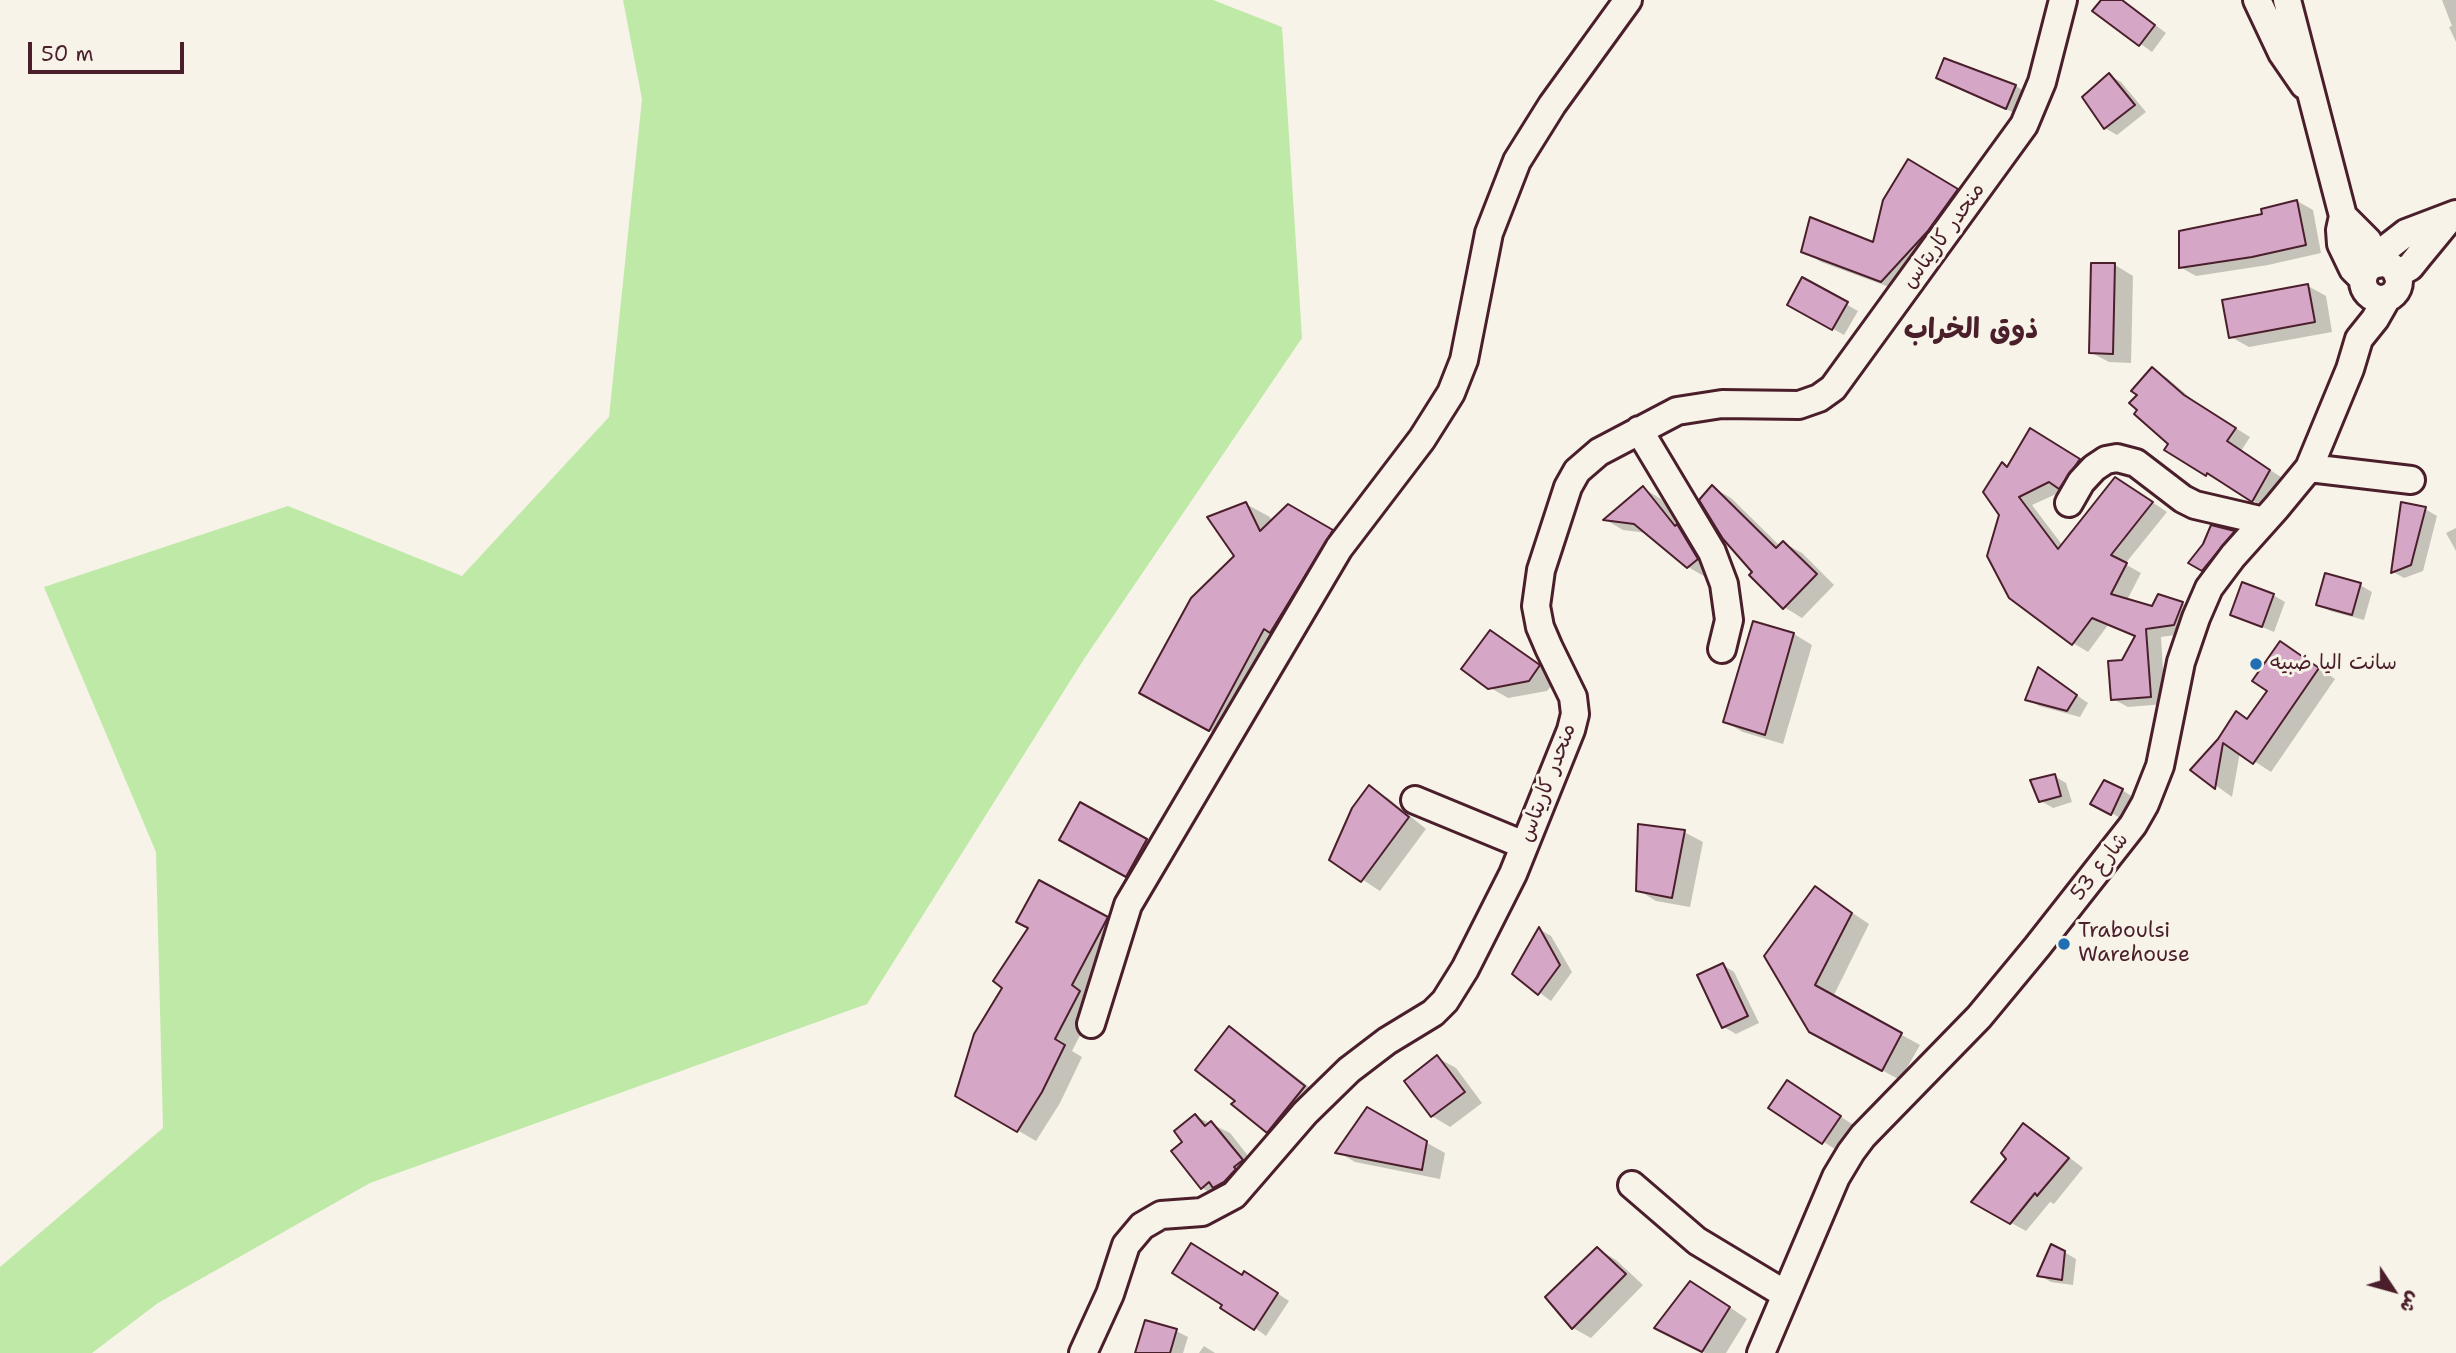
<!DOCTYPE html>
<html>
<head>
<meta charset="utf-8">
<style>
	body { margin:0 }
	#map { position:relative; width:2456px; height:1353px; overflow:hidden; background:#f7f3e8; font-family:"Shantell Sans","Playpen Sans Arabic",sans-serif }
	canvas { display:block }
	.north { position:absolute; left:2358px; top:1255px; width:70px; height:70px; -webkit-text-stroke:5px #f7f3e8; paint-order:stroke; rotate:126deg; font-size:19px; font-weight:700; line-height:28px; text-align:center; color:#4a1f2b }
	.north::after { content:''; display:block; margin:auto; width:24px; height:32px; background:#4a1f2b; clip-path:polygon(50% 0,100% 100%,50% 72%,0 100%) }
	.scale { position:absolute; left:28px; top:42px; width:156px; height:32px; box-sizing:border-box; border:4px solid #4a1f2b; border-top:0; padding-left:9px; font-size:21px; line-height:24px; white-space:nowrap; color:#4a1f2b; -webkit-text-stroke:5px #f7f3e8; paint-order:stroke }
</style>
</head>
<body>
<div id="map">
<canvas width="2456" height="1353"></canvas>
<div class="north">ش</div>
<div class="scale">50 m</div>
</div>
<script>
const ctx = document.querySelector('canvas').getContext('2d');
ctx.lineJoin = 'round';
function paint(path, color) { ctx.fillStyle = color; ctx.fill(path, 'evenodd'); }
const poly = rows => new Path2D(rows.map(r => 'M' + r).join(''));
function trace(path, color, width, dash) { ctx.strokeStyle = color; ctx.lineWidth = width; ctx.lineCap = dash ? 'butt' : 'round'; ctx.setLineDash(dash || []); ctx.stroke(path); }
function write(font, color, halo, rows, align = 'center') {
  ctx.font = font + ' "Shantell Sans","Playpen Sans Arabic",sans-serif'; ctx.lineWidth = 6; ctx.setLineDash([]); ctx.textBaseline = 'middle'; ctx.strokeStyle = halo; ctx.fillStyle = color; for (const [text, x, y, turn = 0] of rows) {
    ctx.save(); ctx.translate(x, y); ctx.rotate((+turn || 0) * Math.PI / 180); ctx.textAlign = isNaN(turn) ? turn : align; if (halo) ctx.strokeText(text, 0, 0); ctx.fillText(text, 0, 0); ctx.restore();
  }
}
paint(poly([
	[623,0,1213,0,1282,27,1302,338,1084,659,867,1004,370,1183,158,1303,92,1353,0,1353,0,1267,163,1128,156,852,44,587,288,506,462,576,609,417,642,99]
]), '#bee9a6');
paint(poly([
	[2103,0,2122,0,2166,33,2152,52,2095,11],
	[2442,0,2456,0,2456,42,2449,27,2452,26],
	[1945,60,2016,86,2027,93,2019,115,1950,84],
	[2109,75,2121,82,2146,112,2117,135,2105,128],
	[1927,172,1975,201,1900,291,1821,262,1803,251,1874,244],
	[2297,201,2313,210,2321,253,2268,265,2196,276,2180,267,2264,216],
	[2115,265,2133,276,2131,363,2109,362,2090,352],
	[1803,280,1858,311,1844,335,1789,304],
	[2308,286,2326,296,2332,332,2249,347,2231,337],
	[2152,369,2167,378,2200,406,2250,437,2241,451,2284,479,2267,509,2222,481,2221,483,2206,474,2171,443,2139,410,2139,394],
	[2046,439,2094,469,2065,490,2032,505,2063,546,2130,487,2167,512,2125,564,2141,573,2127,600,2153,608,2182,603,2197,612,2189,633,2161,637,2165,704,2128,707,2113,699,2123,662,2137,637,2108,625,2088,652,2073,643,2001,515,2008,468],
	[1712,487,1731,498,1780,546,1784,543,1802,553,1834,585,1802,618,1784,607,1755,572],
	[1643,488,1661,499,1689,533,1715,571,1707,578,1688,567,1647,533,1623,530,1606,520],
	[1246,504,1270,517,1272,522,1289,506,1355,545,1233,743,1165,706,1236,556],
	[2425,509,2437,516,2423,571,2404,578,2393,572],
	[2456,528,2456,551,2446,533],
	[2234,532,2245,539,2214,577,2190,563],
	[2360,585,2372,592,2364,620,2330,611,2318,604],
	[2273,595,2285,602,2274,632,2232,614],
	[1754,623,1794,634,1812,645,1783,744,1743,732,1725,722],
	[1491,632,1558,678,1547,691,1508,698,1489,687],
	[2297,653,2335,679,2271,772,2240,752,2232,797,2193,769,2248,720],
	[2039,669,2088,703,2080,717,2039,706,2027,699],
	[2054,776,2066,783,2072,802,2053,808,2041,801],
	[1370,788,1388,798,1426,829,1380,891,1331,859],
	[2122,790,2133,797,2124,820,2093,803],
	[1081,804,1164,851,1145,886,1062,839],
	[1684,832,1703,842,1690,907,1656,901,1638,890],
	[1815,888,1869,924,1833,997,1920,1045,1900,1080,1810,1031],
	[1107,919,1125,929,1097,1003,1072,1051,1082,1057,1060,1103,1036,1141,957,1095,1030,928],
	[1539,929,1551,936,1572,972,1551,1001,1514,974],
	[1723,965,1734,972,1759,1023,1736,1034,1724,1027,1700,976],
	[1229,1028,1247,1039,1322,1097,1286,1142,1268,1131,1238,1101],
	[1438,1058,1456,1068,1482,1103,1450,1127,1432,1116,1406,1081],
	[1805,1093,1858,1128,1841,1153,1771,1108],
	[1367,1109,1445,1153,1440,1179,1355,1162,1338,1152],
	[1195,1116,1230,1133,1260,1171,1220,1198,1202,1188,1185,1142],
	[2023,1125,2039,1134,2083,1168,2054,1204,2050,1202,2026,1231,1973,1202,2009,1159],
	[1598,1249,1616,1260,1643,1285,1591,1338,1573,1328,1547,1298],
	[2064,1252,2076,1259,2073,1285,2051,1282,2039,1275],
	[1243,1277,1257,1280,1289,1301,1266,1336,1224,1305],
	[1709,1293,1747,1319,1726,1353,1705,1353,1674,1338],
	[1176,1331,1188,1337,1183,1353,1137,1353],
	[1204,1346,1215,1353,1199,1353]
]), '#0003');
const building = poly([
	[2101,0,2122,0,2155,25,2139,46,2092,11,2101,0],
	[1944,58,2016,85,2006,109,1936,78,1944,58],
	[2109,73,2135,105,2104,129,2082,97,2109,73],
	[1908,159,1958,189,1927,232,1881,282,1801,252,1810,217,1873,242,1883,200,1908,159],
	[2297,200,2306,245,2252,257,2179,268,2179,231,2262,214,2261,209,2297,200],
	[2091,263,2115,263,2113,354,2089,353,2091,263],
	[1802,277,1848,302,1832,330,1787,305,1802,277],
	[2308,284,2315,322,2229,338,2222,300,2308,284],
	[2152,367,2184,395,2236,428,2227,441,2270,470,2252,502,2207,473,2206,476,2164,450,2168,444,2134,414,2137,410,2129,403,2137,395,2131,391,2152,367],
	[2030,428,2080,459,2059,489,2049,482,2019,497,2058,549,2115,477,2153,502,2111,555,2127,563,2111,594,2152,606,2158,594,2183,602,2174,625,2146,629,2151,697,2111,700,2108,661,2122,660,2135,636,2092,618,2072,645,2009,598,1987,556,1999,515,1983,492,2002,462,2007,467,2030,428],
	[1712,485,1776,548,1783,541,1817,574,1783,609,1749,575,1752,572,1723,539,1699,500,1712,485],
	[1643,486,1675,526,1677,524,1698,559,1687,568,1634,524,1603,520,1643,486],
	[1246,502,1260,531,1288,504,1333,530,1270,633,1264,629,1209,731,1139,693,1191,598,1234,556,1207,517,1246,502],
	[2401,502,2426,507,2411,565,2391,573,2401,502],
	[2211,525,2235,531,2202,571,2188,563,2203,544,2211,525],
	[2325,573,2361,583,2352,615,2316,605,2325,573],
	[2242,582,2274,594,2262,627,2230,615,2242,582],
	[1753,621,1794,633,1765,735,1723,722,1753,621],
	[1490,630,1540,665,1529,681,1488,689,1461,669,1490,630],
	[2280,641,2319,668,2253,764,2223,743,2215,789,2190,770,2218,739,2236,711,2247,719,2267,691,2252,681,2280,641],
	[2038,667,2077,695,2067,711,2025,700,2038,667],
	[2055,774,2061,796,2039,802,2030,780,2055,774],
	[2104,780,2123,789,2111,815,2090,804,2104,780],
	[1369,785,1409,817,1361,882,1329,860,1352,808,1369,785],
	[1080,802,1147,839,1126,877,1059,840,1080,802],
	[1638,824,1685,830,1672,898,1636,891,1638,824],
	[1039,880,1108,917,1072,985,1080,991,1055,1039,1065,1045,1042,1092,1017,1132,955,1096,974,1034,1002,988,993,981,1028,928,1016,922,1039,880],
	[1815,886,1852,913,1815,985,1902,1033,1882,1071,1809,1032,1764,956,1815,886],
	[1539,927,1560,965,1538,995,1512,974,1539,927],
	[1723,963,1748,1016,1722,1028,1697,975,1723,963],
	[1229,1026,1305,1086,1267,1133,1231,1104,1235,1101,1195,1070,1229,1026],
	[1437,1055,1465,1092,1431,1117,1404,1081,1437,1055],
	[1787,1080,1841,1116,1822,1144,1768,1108,1787,1080],
	[1367,1107,1427,1141,1422,1170,1335,1153,1367,1107],
	[1195,1114,1205,1126,1211,1121,1243,1160,1234,1167,1236,1169,1224,1182,1213,1188,1209,1182,1201,1189,1171,1151,1182,1142,1174,1131,1195,1114],
	[2023,1123,2069,1158,2037,1196,2035,1193,2010,1224,1971,1202,2006,1159,2001,1153,2023,1123],
	[1191,1243,1242,1275,1244,1271,1278,1293,1254,1330,1220,1308,1222,1305,1172,1273,1191,1243],
	[2051,1244,2065,1251,2062,1280,2037,1276,2051,1244],
	[1597,1247,1626,1274,1572,1329,1545,1297,1597,1247],
	[1690,1281,1730,1307,1702,1352,1654,1328,1690,1281],
	[1145,1320,1177,1329,1170,1353,1135,1353,1145,1320]
]);
paint(building, '#d6a6c6');
trace(building, '#4a1f2b', 2);
const minor = poly([
	[2257,0,2282,53,2304,85],
	[2287,0,2343,216,2340,230,2341,244,2353,269,2363,279],
	[2343,216,2368,241,2376,264],
	'2363 281a18 18 0 1 1 36 0a18 18 0 1 1-36 0Z',
	[2378,264,2388,247,2406,233,2456,214],
	[2397,274,2410,267,2418,257,2450,218],
	[1639,430,1712,552,1724,584,1729,620,1722,649],
	[2309,468,2411,480],
	[2069,503,2081,482,2094,468,2106,460,2117,458,2136,463,2183,499,2195,505,2264,521],
	[1415,800,1524,845],
	[1091,1024,1128,905,1339,548,1422,439,1451,393,1464,360,1489,233,1517,161,1552,105,1628,0],
	[1632,1185,1697,1241,1785,1294],
	[1083,1353,1110,1294,1126,1245,1142,1226,1161,1215,1202,1212,1234,1195,1305,1113,1349,1070,1387,1041,1433,1013,1445,1001,1465,969,1513,874,1571,730,1575,714,1573,697,1549,648,1540,627,1536,606,1541,570,1568,487,1577,471,1599,452,1677,411,1722,404,1799,405,1819,398,1833,388,2024,125,2042,82,2063,0],
	[1761,1353,1836,1177,1851,1152,1863,1136,1979,1017,2037,947,2133,825,2145,804,2160,766,2181,662,2196,618,2209,588,2233,556,2276,508,2309,468,2350,369,2359,339,2375,319,2387,298]
]);
trace(minor, '#4a1f2b', 32);
trace(minor, '#f7f3e8', 26);
for (const [x, y, r, color] of [
	[2256,664,7,"#1f6fb2"],
	[2064,944,7,"#1f6fb2"]
]) { const dot = new Path2D(); dot.arc(x, y, r, 0, 2 * Math.PI); ctx.fillStyle = color; ctx.fill(dot); trace(dot, '#f7f3e8', 2.5); }
write('21px', '#4a1f2b', '#f7f3e8', [
	["منحدر كاريتاس",1944,236,-54],
	["منحدر كاريتاس",1548,783,-69],
	["شارع 53",2100,867,-52]
]);
write('21px', '#4a1f2b', '#f7f3e8', [
	["سانت اليا ضبيه",2270,664],
	["Traboulsi",2078,932],
	["Warehouse",2078,956]
], 'left');
write('bold 28px', '#4a1f2b', '#f7f3e8', [
	["ذوق الخراب",1971,331]
]);
</script>
</body>
</html>
